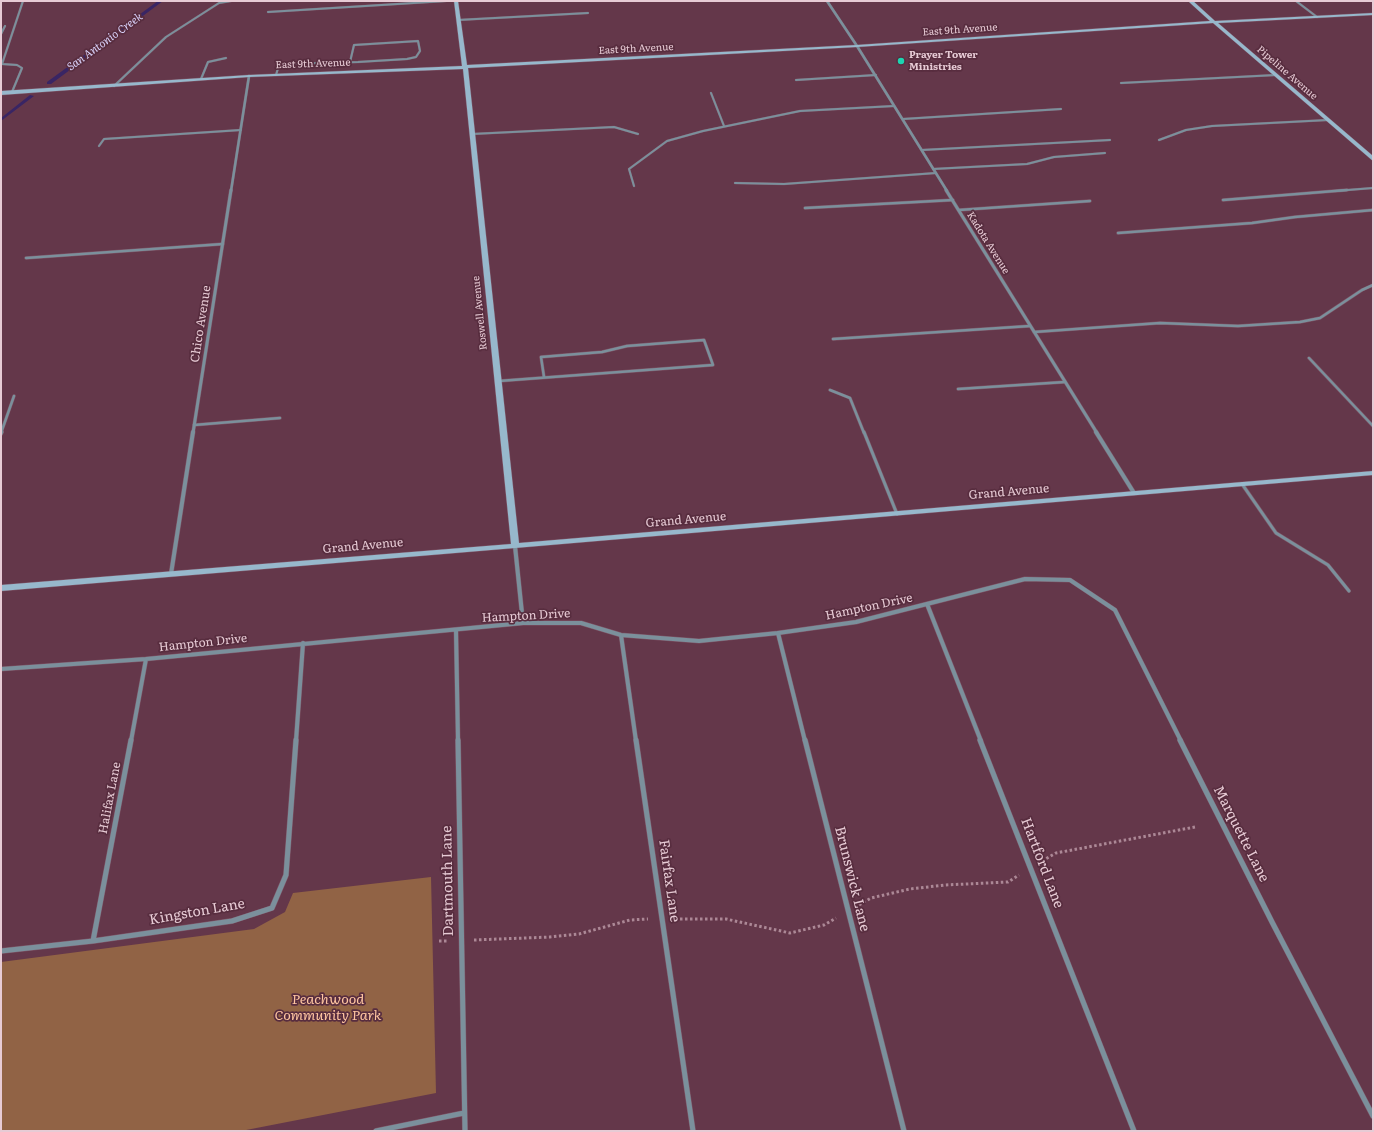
<!DOCTYPE html>
<html>
<head>
<meta charset="utf-8">
<style>
	body { margin:0 }
	#map { position:relative; width:1374px; height:1132px; overflow:hidden; background:#64374a; font-family:Literata,serif }
	canvas { display:block }
	.frame { position:absolute; inset:0; border:2px solid #e7cbd5; pointer-events:none }
</style>
</head>
<body>
<div id="map">
<canvas width="1374" height="1132"></canvas>
<div class="frame"></div>
</div>
<script>
const ctx = document.querySelector('canvas').getContext('2d');
ctx.lineJoin = 'round';
function paint(path, color) { ctx.fillStyle = color; ctx.fill(path, 'evenodd'); }
const poly = rows => new Path2D(rows.map(r => 'M' + r).join(''));
function trace(path, color, width, dash) { ctx.strokeStyle = color; ctx.lineWidth = width; ctx.lineCap = dash ? 'butt' : 'round'; ctx.setLineDash(dash || []); ctx.stroke(path); }
function write(font, color, halo, rows, align = 'center') {
  ctx.font = font + ' Literata,serif'; ctx.lineWidth = 3.5; ctx.setLineDash([]); ctx.textBaseline = 'middle'; ctx.strokeStyle = halo; ctx.fillStyle = color; for (const [text, x, y, turn = 0] of rows) {
    ctx.save(); ctx.translate(x, y); ctx.rotate((+turn || 0) * Math.PI / 180); ctx.textAlign = isNaN(turn) ? turn : align; if (halo) ctx.strokeText(text, 0, 0); ctx.fillText(text, 0, 0); ctx.restore();
  }
}
paint(poly([
	[431,877,436,1093,241,1131,1,1131,1,962,254,929,285,912,293,893]
]), '#916345');
paint(poly([
	[158,1,163,1,51,84,47,84,47,82,158,1],
	[30,95,34,96,1,121,1,118,30,95]
]), '#392564');
const laneFar2 = poly([
	[1296,1,1317,17],
	[268,12,446,1],
	[458,20,588,13],
	[1,34,5,26],
	[276,75,279,65,283,64,358,62,407,59,416,57,420,51,418,41,354,45,350,62],
	[201,79,208,62,226,58],
	[796,80,876,75],
	[1121,83,1276,75],
	[114,86,166,37,219,3,231,1],
	[12,92,22,68,17,65,2,64,23,1],
	[711,93,724,126],
	[903,119,1061,109],
	[472,134,614,127,638,134],
	[1159,140,1186,130,1212,126,1328,120],
	[99,146,104,139,241,130],
	[922,150,1110,140],
	[933,169,1027,164,1054,157,1105,153],
	[735,183,784,184,936,173],
	[634,186,629,169,667,141,703,131,800,111,894,106],
	[1335,191,1373,188]
]);
const laneFar1 = poly([
	[1223,200,1347,190],
	[805,208,953,200],
	[959,210,1090,201],
	[1118,233,1252,223,1295,217,1373,210],
	[26,258,223,244],
	[1034,332,1160,323,1238,326,1300,322,1320,318,1362,290,1373,285],
	[833,339,1030,326],
	[1309,358,1373,426],
	[499,381,713,365,704,340,627,346,602,352,541,357,544,377],
	[958,389,1065,382],
	[830,390,850,398,864,433],
	[194,425,280,418],
	[1,433,14,396]
]);
const lane = poly([
	[864,432,897,514],
	[1,434,2,432],
	[1242,484,1276,533,1328,565,1349,591]
]);
const streetFar3 = poly([
	[827,1,857,46,947,191],
	[231,191,249,76]
]);
const streetFar2 = poly([
	[946,190,1097,433],
	[193,433,231,190]
]);
const streetFar1 = poly([
	[1096,432,1134,493],
	[515,546,523,623],
	[171,574,193,432],
	[927,604,981,741],
	[456,630,458,741],
	[778,633,805,741],
	[621,635,636,741],
	[1,669,146,659,523,623,581,623,621,635,699,641,778,633,856,622,1025,579,1070,580,1115,610,1181,741],
	[131,741,146,659],
	[296,741,303,643]
]);
const street = poly([
	[458,740,465,1131],
	[636,740,693,1131],
	[805,740,904,1131],
	[980,740,1134,1131],
	[1180,740,1272,922,1373,1116],
	[93,941,131,740],
	[1,951,93,941,232,921,272,908,286,875,296,740],
	[376,1131,464,1113]
]);
const secondary = poly([
	[454,1,458,1,467,65,857,45,1210,21,1188,1,1193,1,1215,21,1373,13,1373,15,1218,23,1373,156,1373,161,1213,23,857,47,468,68,519,543,1373,471,1373,475,515,548,1,591,1,585,511,544,463,69,249,77,1,95,1,91,249,75,462,66,454,1]
]);
trace(laneFar2, '#7e5566', 2.5);
trace(laneFar1, '#7e5566', 3.5);
trace(lane, '#7e5566', 4);
trace(streetFar3, '#7e5566', 3);
trace(streetFar2, '#7e5566', 4);
trace(streetFar1, '#7e5566', 5);
trace(street, '#7e5566', 6);
trace(secondary, '#7e5566', 1);
trace(poly([
	[1042,861,1056,853,1195,827],
	[859,905,871,898,910,889,945,885,1008,882,1019,875],
	[675,919,726,919,790,933,824,925,836,918],
	[474,940,550,937,579,934,630,920,648,919],
	[439,941,449,941]
]), '#ac8896', 3, [2.5, 2.5]);
trace(laneFar2, '#7b909c', 2);
trace(laneFar1, '#7b909c', 2.5);
trace(lane, '#7b909c', 3);
trace(streetFar3, '#7b909c', 2.5);
trace(streetFar2, '#7b909c', 3);
trace(streetFar1, '#7b909c', 4);
trace(street, '#7b909c', 5);
paint(secondary, '#97b8cc');
for (const [x, y, r, color] of [
	[901,61,4,"#1cd5b1"]
]) { const dot = new Path2D(); dot.arc(x, y, r, 0, 2 * Math.PI); ctx.fillStyle = color; ctx.fill(dot); trace(dot, '#582d3f', 1.5); }
write('10px', '#e7cbd5', '#582d3f', [
	["East 9th Avenue",960,30,-4],
	["East 9th Avenue",636,49,-3],
	["East 9th Avenue",313,64,-2],
	["Pipeline Avenue",1287,73,41],
	["Kadota Avenue",988,243,58],
	["Roswell Avenue",480,313,-96]
]);
write('bold 10px', '#e7cbd5', '#582d3f', [
	["Prayer Tower",909,55],
	["Ministries",909,67]
], 'left');
write('italic 11px', '#dbd3fb', '#582d3f', [
	["San Antonio Creek",105,42,-36]
]);
write('12px', '#e7cbd5', '#582d3f', [
	["Chico Avenue",201,324,-81],
	["Grand Avenue",1009,492,-5],
	["Grand Avenue",686,520,-5],
	["Grand Avenue",363,546,-5],
	["Hampton Drive",869,607,-12],
	["Hampton Drive",526,616,-3],
	["Hampton Drive",203,643,-6],
	["Halifax Lane",110,798,-79]
]);
write('14px', '#e7cbd5', '#582d3f', [
	["Marquette Lane",1241,834,63],
	["Hartford Lane",1042,863,69],
	["Brunswick Lane",852,879,76],
	["Dartmouth Lane",448,881,-91],
	["Fairfax Lane",669,881,82],
	["Kingston Lane",197,912,-10]
]);
write('italic 14px', '#ffc6a1', '#582d3f', [
	["Peachwood",328,1000],
	["Community Park",328,1016]
]);
</script>
</body>
</html>
